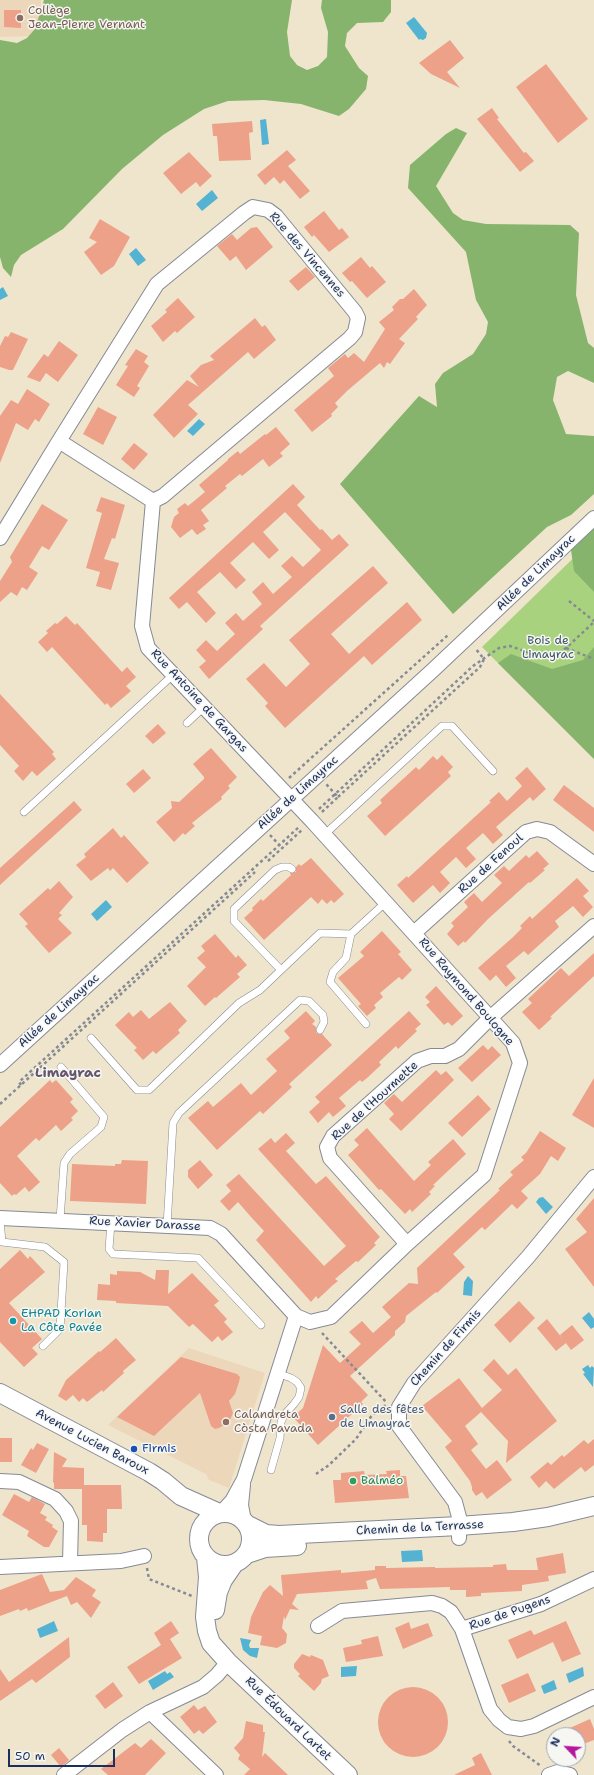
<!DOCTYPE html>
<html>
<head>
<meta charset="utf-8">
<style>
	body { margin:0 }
	#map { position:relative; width:594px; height:1775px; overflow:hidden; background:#efe5cc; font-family:"Shantell Sans",sans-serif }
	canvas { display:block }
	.north { position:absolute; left:546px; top:1727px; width:40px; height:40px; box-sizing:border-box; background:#f6f6f2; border:1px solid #9ea6b7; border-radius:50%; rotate:295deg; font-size:11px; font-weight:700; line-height:16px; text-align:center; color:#1b2f5e }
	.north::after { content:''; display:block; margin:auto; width:14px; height:18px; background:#b5179e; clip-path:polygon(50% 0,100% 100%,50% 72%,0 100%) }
	.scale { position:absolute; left:8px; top:1749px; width:107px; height:18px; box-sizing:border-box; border:2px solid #1b2f5e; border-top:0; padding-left:5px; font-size:12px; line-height:14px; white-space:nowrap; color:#1b2f5e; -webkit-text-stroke:3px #f6f6f2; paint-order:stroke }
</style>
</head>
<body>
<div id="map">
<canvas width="594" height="1775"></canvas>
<div class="north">N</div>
<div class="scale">50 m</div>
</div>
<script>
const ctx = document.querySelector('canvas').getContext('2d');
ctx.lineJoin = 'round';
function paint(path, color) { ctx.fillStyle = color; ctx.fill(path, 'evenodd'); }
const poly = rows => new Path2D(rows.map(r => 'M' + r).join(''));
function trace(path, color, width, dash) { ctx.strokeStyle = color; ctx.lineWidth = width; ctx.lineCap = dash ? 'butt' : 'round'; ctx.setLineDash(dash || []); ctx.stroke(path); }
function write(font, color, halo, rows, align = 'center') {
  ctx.font = font + ' "Shantell Sans",sans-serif'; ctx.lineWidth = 3; ctx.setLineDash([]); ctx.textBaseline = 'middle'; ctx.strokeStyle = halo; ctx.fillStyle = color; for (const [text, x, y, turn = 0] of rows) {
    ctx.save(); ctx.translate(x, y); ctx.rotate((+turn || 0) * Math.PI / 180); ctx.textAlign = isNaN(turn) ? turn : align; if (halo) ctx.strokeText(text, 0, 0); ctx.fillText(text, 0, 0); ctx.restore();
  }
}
paint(poly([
	[0,0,41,0,41,36,0,37],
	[189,1348,265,1373,229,1488,209,1480,206,1474,108,1425]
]), '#edd7bb');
paint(poly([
	[594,538,594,759,482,647]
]), '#a8d27d');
paint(poly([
	[44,0,292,0,287,32,290,56,297,65,307,70,318,66,327,57,328,32,321,8,322,0,391,0,391,12,383,22,357,23,347,33,345,46,359,68,368,76,366,89,349,109,339,116,301,104,264,100,228,101,204,109,163,135,122,169,63,229,21,255,14,265,11,277,3,268,0,257,0,40,17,43,27,38,35,29],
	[456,128,467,133,436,186,453,213,463,220,486,224,570,225,579,233,576,295,588,343,594,348,594,383,568,371,557,377,553,400,566,434,594,436,594,494,571,515,547,527,453,614,340,484,419,396,437,407,435,384,443,373,473,354,486,334,488,322,476,300,466,252,408,188,410,165,446,134],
	[594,528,594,592,574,571,571,550],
	[594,647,594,759,498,663,511,654,552,669,583,660]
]), '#86b46c');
paint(poly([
	[414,17,427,33,426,38,423,40,420,39,419,40,406,23],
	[266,119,269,144,262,145,260,120],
	[212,190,218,198,202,211,196,204],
	[136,248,146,260,138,266,129,254],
	[3,287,8,296,0,300,0,289],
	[199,419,205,424,193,436,187,431],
	[106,900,112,907,97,921,91,914],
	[543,1197,553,1207,546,1214,536,1202,539,1198],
	[468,1276,473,1281,472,1296,463,1295,464,1282],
	[589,1312,594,1319,594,1327,591,1329,582,1318],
	[588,1365,590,1368,592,1366,594,1368,593,1387,583,1374,585,1373,582,1369],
	[422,1550,423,1561,402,1562,401,1551],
	[54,1621,58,1631,40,1638,37,1629],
	[240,1638,251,1640,249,1645,250,1648,259,1648,257,1658,250,1656,243,1650],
	[357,1666,356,1676,341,1677,341,1667],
	[583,1667,584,1676,569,1683,566,1674],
	[165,1671,167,1674,170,1672,174,1677,153,1690,148,1681],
	[554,1680,557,1689,544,1694,541,1686]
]), '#54b3d2');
paint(poly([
	[4,10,21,10,21,28,4,27],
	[450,40,464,58,447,72,460,88,431,74,419,63],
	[546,64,588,119,558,143,516,87],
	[492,108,499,118,497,119,524,153,526,152,534,161,520,172,477,119],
	[252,121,253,132,249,133,251,160,219,161,217,136,213,136,212,124],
	[287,150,296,160,288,166,310,191,300,199,284,180,280,184,274,177,265,185,257,175],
	[189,152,212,176,200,187,196,182,181,194,163,173],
	[324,211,339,230,342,228,349,237,329,252,314,235,312,237,304,227],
	[100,219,130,237,114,266,101,275,84,252,97,242,89,238],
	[257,227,273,247,246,270,236,256,230,261,217,246,232,234,237,240,251,228],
	[361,257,370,268,372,266,386,282,367,298,352,281,350,282,342,273],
	[306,267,315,277,298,291,289,281],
	[414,289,427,305,416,317,418,319,399,339,405,343,390,364,387,362,384,368,380,363,347,391,335,403,338,407,331,414,332,416,312,432,294,410,334,376,328,368,345,354,348,358,354,353,364,362,385,329,379,322,394,310,392,307,400,299,403,299],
	[178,298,195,317,177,333,175,331,163,342,151,326,167,312,165,310],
	[255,318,262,327,265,325,276,340,254,359,248,352,188,405,198,414,174,438,153,415,187,380,199,387,190,376,201,365,214,360,210,356],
	[11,332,28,339,13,370,9,370,0,367,0,346,5,336,8,337],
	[59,341,78,355,58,382,46,373,40,382,27,377,44,354,48,357],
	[136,349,148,356,144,362,149,366,137,386,140,388,134,397,116,385,128,366,125,365],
	[27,389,50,404,39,422,35,419,28,430,16,423,0,463,0,416,11,400,18,404],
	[98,407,117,417,103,445,83,434],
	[276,427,290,444,280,453,283,456,269,467,263,459,242,476,240,474,225,486,227,488,201,510,209,521,203,525,206,529,197,535,192,529,180,538,171,527,174,517,179,513,177,509,185,503,188,506,205,492,199,485,228,460,228,459,238,451,240,454,265,434,266,435],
	[134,443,148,454,134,470,121,459],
	[293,484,305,497,297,505,320,530,322,529,332,540,339,534,349,545,260,626,263,629,209,679,199,667,206,661,196,650,206,640,217,651,235,634,225,623,236,613,243,621,262,604,252,592,263,582,273,594,292,577,281,566,292,556,303,567,321,550,285,512,263,532,279,550,269,559,253,542,230,563,246,580,236,589,220,572,197,592,216,613,206,623,187,602,179,609,169,598],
	[101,497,125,505,115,539,112,538,104,559,119,563,111,590,96,586,100,572,86,568,102,513,96,511],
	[42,504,68,520,49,550,42,546,29,567,38,573,27,590,22,587,17,596,11,592,0,602,0,581,12,562,10,557],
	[373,566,388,583,331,634,349,654,407,602,422,620,372,665,364,656,285,728,265,706,268,703,246,679,264,663,286,687,310,664,289,640],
	[66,616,75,625,77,623,122,672,127,667,136,677,126,686,131,691,111,708,107,703,105,705,52,647,47,652,38,642,48,633,46,631,55,623,57,624],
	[0,694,54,752,52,754,56,759,37,776,32,771,23,781,14,771,19,766,0,745],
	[158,724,166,733,153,744,145,736],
	[211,748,237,777,228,786,230,788,221,797,222,799,192,823,195,826,185,835,183,833,174,842,156,822,172,808,171,801,179,802,204,779,204,777,193,764],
	[442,755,453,767,448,772,451,776,385,836,367,816,382,803,380,800,416,767,419,770,433,756,437,760],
	[527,767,546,789,533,801,530,797,496,827,503,835,493,844,483,833,466,848,476,859,466,868,456,857,440,872,450,883,440,893,433,885,413,903,397,885,407,876,408,878,467,824,491,802,489,801,499,792,507,801,522,786,515,778],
	[143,769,151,778,134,793,126,784],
	[564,785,594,808,594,832,553,800],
	[74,801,82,810,0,885,0,868],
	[113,828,121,838,124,835,149,863,127,883,113,868,110,871,108,868,91,881,76,865,86,857,84,854],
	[537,851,549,864,543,869,545,870,530,883,529,882,488,919,465,943,464,941,458,946,447,934,454,926,451,923,468,907,464,902,474,893,482,902,502,883,494,875,504,866,509,871,526,855,529,858],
	[311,858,344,894,334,903,331,900,327,904,322,899,318,904,311,897,264,940,244,918,253,910,252,908,261,899,263,901,291,875,290,873,296,872,296,867,299,864,301,866],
	[577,878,589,891,583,896,593,907,583,917,573,906,555,921,559,927,528,955,524,951,506,966,516,978,506,987,496,975,490,981,478,968,512,938,522,928,520,926,530,916,532,919],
	[59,881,73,897,59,913,62,915,58,919,72,933,49,953,25,926,28,924,19,914,48,888,50,890],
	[382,931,401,952,398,954,412,970,402,980,399,977,380,993,383,997,374,1005,376,1008,367,1016,358,1006,361,1004,338,978,364,956,360,952],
	[215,934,236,958,238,955,247,965,237,974,240,977,216,998,215,997,205,1006,187,986,206,967,197,958,205,951,201,946],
	[594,953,594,976,550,1017,552,1018,539,1030,522,1012,532,1003,528,999,561,968,569,976],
	[436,986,463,1016,452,1026,448,1022,444,1025,426,1005,430,1002,425,997],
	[170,1002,187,1021,178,1030,180,1033,156,1054,153,1051,143,1060,134,1050,137,1048,115,1025,129,1012,133,1017,141,1010,149,1019],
	[306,1011,315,1021,312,1024,316,1027,316,1033,322,1034,332,1045,289,1084,292,1087,263,1114,260,1111,217,1150,188,1118,208,1101,213,1107,241,1083,251,1095,277,1071,266,1059,290,1038,284,1031],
	[409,1011,421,1024,415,1029,417,1031,398,1049,396,1046,379,1062,381,1065,367,1078,362,1082,360,1080,339,1098,346,1106,333,1117,329,1112,318,1123,309,1112,320,1102,315,1097],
	[483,1045,488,1050,492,1046,501,1055,472,1082,458,1068],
	[436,1070,441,1075,446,1071,454,1080,401,1131,389,1119,394,1114,384,1103,394,1094,402,1102],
	[594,1078,594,1128,572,1115],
	[50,1080,52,1083,56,1080,73,1099,70,1102,78,1111,71,1118,73,1120,61,1131,56,1125,39,1141,36,1138,17,1156,40,1182,29,1192,25,1187,16,1195,14,1194,12,1196,0,1183,0,1127],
	[478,1095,491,1109,462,1137,448,1123],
	[367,1128,414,1181,431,1165,428,1162,453,1139,466,1154,433,1185,435,1186,429,1192,431,1194,412,1212,410,1209,405,1214,381,1189,379,1190,348,1155,359,1145,354,1140],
	[540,1131,566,1148,558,1161,551,1156,540,1174,521,1191,528,1198,517,1209,512,1204,485,1230,482,1227,453,1254,465,1267,437,1293,436,1292,406,1316,405,1322,395,1331,395,1335,350,1376,368,1395,361,1402,363,1404,318,1445,293,1417,303,1408,323,1345,340,1363,361,1344,349,1332,362,1321,373,1333,391,1317,382,1307,409,1283,418,1284,417,1268,500,1190,498,1189,513,1175,510,1172,524,1160,521,1157,526,1153],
	[286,1133,295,1143,286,1151,316,1184,326,1176,380,1237,374,1243,376,1245,358,1262,356,1261,335,1279,338,1281,333,1285,318,1299,316,1296,311,1302,256,1240,264,1231,251,1217,238,1202,229,1211,220,1201,231,1191,226,1185,239,1174,324,1266,346,1246,258,1149,271,1138,275,1143],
	[122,1160,148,1161,146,1204,70,1201,72,1164,115,1166,115,1164,121,1164],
	[200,1160,213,1175,198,1189,188,1177,188,1170],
	[594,1198,594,1287,565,1249,587,1232,576,1219],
	[20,1250,28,1259,30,1256,45,1272,9,1303,42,1339,32,1348,38,1354,24,1367,0,1342,0,1269],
	[156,1270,169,1270,168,1294,192,1273,219,1301,214,1305,227,1319,224,1322,233,1332,222,1341,218,1336,212,1342,193,1324,189,1327,168,1306,116,1303,116,1301,97,1300,98,1284,110,1285,110,1274,117,1275,117,1271,140,1272,155,1280],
	[519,1301,535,1318,510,1343,494,1325],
	[547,1319,566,1343,556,1351,537,1328],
	[572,1325,584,1340,571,1350,560,1335],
	[116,1338,136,1360,123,1371,124,1373,103,1392,102,1390,87,1402,83,1398,79,1402,73,1395,66,1401,58,1396,66,1380,99,1351,100,1352],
	[181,1357,237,1374,240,1377,239,1382,235,1394,229,1401,233,1413,229,1422,219,1428,215,1429,211,1426,200,1393,154,1436,117,1417],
	[494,1359,508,1375,516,1368,557,1421,506,1463,508,1441,481,1412,465,1426,478,1444,471,1450,486,1469,497,1460,512,1480,487,1499,482,1492,476,1496,472,1490,472,1487,470,1481,445,1447,452,1441,422,1406,459,1378,482,1408,502,1390,483,1370],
	[0,1438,12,1438,12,1462,0,1462],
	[594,1439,594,1465,585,1472,581,1467,554,1489,546,1481,539,1488,530,1477,548,1462,551,1465,562,1455,564,1457,584,1440,588,1444],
	[37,1443,49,1449,36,1473,21,1465,31,1448,33,1450],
	[54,1452,67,1459,62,1467,84,1468,84,1485,121,1485,122,1509,107,1509,107,1533,103,1533,103,1542,87,1541,87,1525,82,1525,82,1489,54,1489,54,1482,53,1483],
	[400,1470,400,1476,406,1476,409,1498,335,1503,333,1480,341,1480,341,1473,364,1471,365,1475,387,1474,386,1471],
	[14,1494,29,1502,32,1497,45,1504,40,1513,47,1517,45,1520,53,1525,52,1527,58,1531,49,1547,44,1547,27,1536,29,1531,2,1515],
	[563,1553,566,1573,548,1576,549,1581,522,1585,522,1591,481,1593,481,1596,466,1597,466,1590,450,1590,450,1587,380,1589,376,1578,366,1581,368,1589,297,1594,292,1604,299,1610,290,1609,285,1620,284,1616,282,1628,287,1634,286,1643,277,1648,260,1645,262,1636,248,1633,251,1617,263,1592,270,1585,283,1596,281,1575,341,1570,341,1573,375,1570,375,1566,386,1566,386,1568,435,1567,435,1568,493,1567,493,1565,506,1564,507,1570,538,1570,536,1558],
	[42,1574,50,1592,64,1590,76,1577,96,1590,92,1596,101,1602,91,1618,77,1602,71,1605,67,1596,28,1611,27,1608,20,1611,19,1609,0,1616,0,1590],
	[171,1621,179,1633,170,1639,182,1658,139,1684,127,1667,161,1645,154,1633],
	[566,1621,581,1654,562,1662,553,1642,517,1659,508,1640,531,1630,534,1635],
	[409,1622,411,1629,428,1623,433,1636,403,1649,395,1628],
	[378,1636,383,1656,346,1662,343,1648,362,1644,361,1640],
	[69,1637,70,1657,36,1683,32,1679,0,1701,0,1669,9,1682],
	[302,1654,310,1657,311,1655,323,1660,329,1676,322,1679,321,1683,314,1691,298,1676,300,1674,294,1668,294,1664],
	[528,1673,536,1691,509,1703,501,1685],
	[113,1682,123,1696,105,1709,95,1696],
	'378 1722a35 35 0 1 1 70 0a35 35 0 1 1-70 0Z',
	[194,1705,198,1710,205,1706,217,1722,203,1734,199,1730,194,1734,180,1717],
	[590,1719,594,1729,594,1740,578,1746,578,1735,554,1735],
	[246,1721,263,1725,263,1732,265,1732,262,1757,265,1753,288,1775,244,1775,250,1769,238,1759,240,1755,234,1748,243,1738],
	[151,1739,166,1753,145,1775,108,1775,101,1769,135,1743,141,1748],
	[59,1748,69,1760,61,1767,51,1755],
	[481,1753,492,1775,454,1775,475,1765,472,1758]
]), '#eca188');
const service = poly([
	[187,723,204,707],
	[24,812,173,675],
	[324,835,442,726,452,726,493,771],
	[351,934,346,958,333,972,330,982,366,1024],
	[281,970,234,921,234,909,275,870,282,867,289,867,292,869],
	[91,1038,137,1090,149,1090,239,1003,260,990,320,933,351,934,386,902],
	[0,1220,2,1242,45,1247,64,1262,60,1329,43,1346],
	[60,1220,64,1163,70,1154,101,1127,104,1117,61,1067],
	[111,1223,109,1249,113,1254,198,1258,261,1325],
	[167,1226,173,1123,179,1113,300,1000,309,1001,323,1015,324,1022,320,1030],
	[271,1470,280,1438,281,1422,284,1415,294,1404,299,1397,301,1388,297,1382,291,1378,277,1373]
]);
const minor = poly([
	[59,441,157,284,244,213,253,207,268,210,276,216,355,312,358,318,355,332,350,338,163,496,153,501],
	[0,538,59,441,153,501],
	[414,933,526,832,537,829,550,832,594,864],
	[0,1065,433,670,594,518],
	[0,1218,210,1228,221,1234,296,1316,310,1322,331,1317,407,1244,484,1175,520,1063,513,1043,312,821,148,648,142,626,153,501],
	[407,1244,330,1158,327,1147,333,1136,417,1061,431,1056,445,1056,459,1049,490,1018,594,926],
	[0,1481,19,1482,55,1499,66,1511,71,1521,70,1563],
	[243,1485,241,1505,244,1521],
	[221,1513,232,1501,244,1479,296,1316],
	[459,1538,459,1517,455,1502,399,1426,399,1407,414,1383,528,1257,594,1177],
	[0,1567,121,1561,144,1556],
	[318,1626,342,1611,432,1603,442,1606,451,1612,462,1629,541,1604,594,1579],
	[462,1629,490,1709,499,1720,508,1727,521,1729,534,1726,594,1697],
	[150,1712,216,1775],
	[64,1775,122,1730,150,1712,203,1687,217,1675,228,1662],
	[549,1775,558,1772,570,1775]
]);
const tertiary = poly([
	[0,1393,149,1472,163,1481,181,1496,219,1513],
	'199 1539a26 26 0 1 1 52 0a26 26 0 1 1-52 0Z',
	[248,1525,266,1534,279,1535,459,1526,513,1522,548,1517,594,1506],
	[247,1554,265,1548,297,1546],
	[206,1557,208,1577,205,1617,207,1631,211,1643,228,1662,348,1775],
	[215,1610,218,1592,223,1580,234,1564]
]);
trace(service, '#858a95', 8);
trace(minor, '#858a95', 16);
trace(tertiary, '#858a95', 20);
trace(poly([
	[569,601,594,621],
	[566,648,594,659],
	[289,778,448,635],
	[338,797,480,667,484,659,475,648],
	[319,809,473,666,499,648,510,646,547,659,552,658,566,648,594,622],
	[322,812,338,797,326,784],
	[270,835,282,848],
	[268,861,303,829],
	[21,1085,19,1082,299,827],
	[0,1104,255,872],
	[322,1333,387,1403],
	[316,1474,329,1465,356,1439,372,1415,386,1405],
	[147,1568,149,1579,192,1596],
	[509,1741,513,1746,541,1766]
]), '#858a95', 2.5, [3, 3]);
trace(service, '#fff', 7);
trace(minor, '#fff', 14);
trace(tertiary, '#fff', 18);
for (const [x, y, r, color] of [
	[20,18,4,"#8d6e63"],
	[13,1321,4,"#0f9aa8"],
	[332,1417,4,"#5c6f8a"],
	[226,1422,4,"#8d6e63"],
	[134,1449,4,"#1a4fb4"],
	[353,1481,4,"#2e9e5b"]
]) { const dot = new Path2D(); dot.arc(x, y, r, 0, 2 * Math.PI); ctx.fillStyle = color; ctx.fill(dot); trace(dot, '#f6f6f2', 1.5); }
write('12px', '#785e54', '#f6f6f2', [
	["Collège",28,11],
	["Jean-Pierre Vernant",28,25],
	["Calandreta",234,1415],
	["Còsta Pavada",234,1429]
], 'left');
write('12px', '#1b2f5e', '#f6f6f2', [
	["Rue des Vincennes",307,255,49],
	["Allée de Limayrac",536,573,-44],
	["Rue Antoine de Gargas",199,701,47],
	["Allée de Limayrac",298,793,-42],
	["Rue de Fenoul",491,864,-42],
	["Rue Raymond Boulogne",466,992,49],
	["Allée de Limayrac",59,1011,-42],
	["Rue de l'Hourmette",375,1101,-42],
	["Rue Xavier Darasse",145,1224,3],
	["Chemin de Firmis",446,1348,-48],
	["Avenue Lucien Baroux",92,1442,28],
	["Chemin de la Terrasse",420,1528,-3],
	["Rue de Pugens",510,1613,-19],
	["Rue Édouard Lartet",288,1719,44]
]);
write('12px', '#3e5866', '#f6f6f2', [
	["Bois de",548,641],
	["Limayrac",548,655]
]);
write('12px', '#0d838f', '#f6f6f2', [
	["EHPAD Korian",21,1314],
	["La Côte Pavée",21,1328]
], 'left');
write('12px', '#4e5e75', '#f6f6f2', [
	["Salle des fêtes",340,1410],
	["de Limayrac",340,1424]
], 'left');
write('12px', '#164399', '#f6f6f2', [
	["Firmis",142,1449]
], 'left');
write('12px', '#27864d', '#f6f6f2', [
	["Balméo",361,1481]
], 'left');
write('bold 14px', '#64576d', '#f6f6f2', [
	["Limayrac",68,1073]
]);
</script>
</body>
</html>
